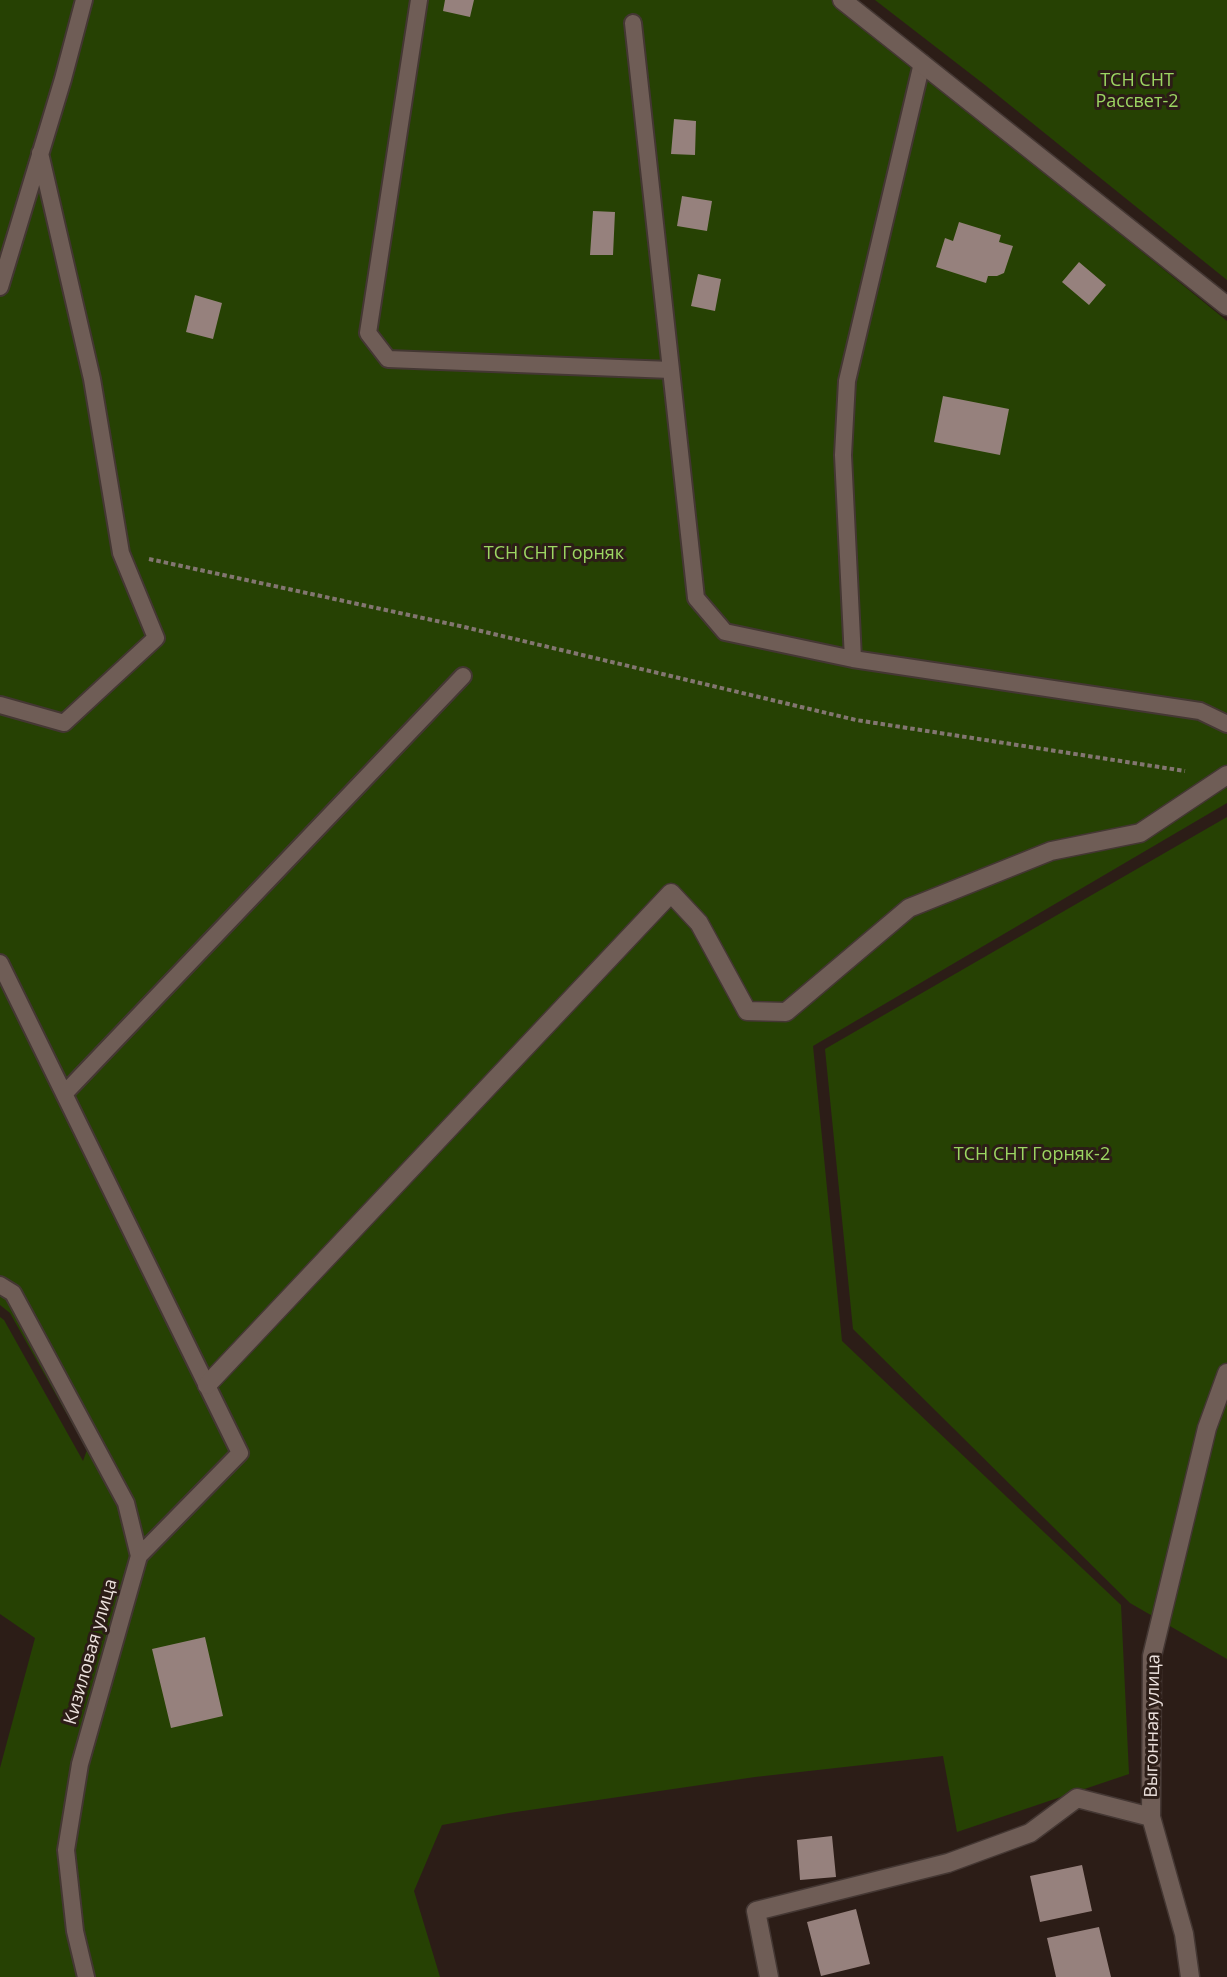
<!DOCTYPE html>
<html>
<head>
<meta charset="utf-8">
<style>
	body { margin:0 }
	canvas { display:block; background:#2c1d17 }
</style>
</head>
<body>
<canvas width="1227" height="1977"></canvas>
<script>
const ctx = document.querySelector('canvas').getContext('2d');
ctx.lineJoin = 'round';
function paint(path, color) { ctx.fillStyle = color; ctx.fill(path, 'evenodd'); }
const poly = rows => new Path2D(rows.map(r => 'M' + r).join(''));
function trace(path, color, width, dash) { ctx.strokeStyle = color; ctx.lineWidth = width; ctx.lineCap = dash ? 'butt' : 'round'; ctx.setLineDash(dash || []); ctx.stroke(path); }
function write(font, color, halo, rows, align = 'center') {
  ctx.font = font + ' "Open Sans",sans-serif'; ctx.lineWidth = 6; ctx.setLineDash([]); ctx.textBaseline = 'middle'; ctx.strokeStyle = halo; ctx.fillStyle = color; for (const [text, x, y, turn = 0] of rows) {
    ctx.save(); ctx.translate(x, y); ctx.rotate((+turn || 0) * Math.PI / 180); ctx.textAlign = isNaN(turn) ? turn : align; if (halo) ctx.strokeText(text, 0, 0); ctx.fillText(text, 0, 0); ctx.restore();
  }
}
paint(poly([
	[0,0,833,0,1227,321,1227,803,813,1046,842,1341,1121,1605,1129,1774,957,1832,943,1756,755,1777,509,1813,442,1825,414,1891,440,1977,0,1977,0,1768,35,1638,0,1614,0,1317,4,1320,83,1461,87,1450,10,1313,0,1305],
	[875,0,1227,0,1227,280,985,85],
	[1227,817,1227,1659,1130,1603,853,1329,825,1049]
]), '#264103');
paint(poly([
	[445,0,474,0,470,17,443,11],
	[674,119,696,121,695,155,671,154],
	[682,196,712,201,707,231,677,226],
	[593,211,615,212,613,255,590,255],
	[959,222,1001,235,999,242,1013,246,1004,273,997,276,988,276,986,283,936,267,945,238,953,241],
	[1079,262,1106,285,1089,305,1062,282],
	[698,274,721,279,715,311,691,306],
	[195,295,222,303,213,339,186,332],
	[943,396,1009,409,1000,455,934,442],
	[205,1637,223,1716,171,1728,152,1649],
	[832,1836,836,1877,800,1880,797,1840],
	[1082,1865,1092,1911,1040,1922,1030,1876],
	[856,1909,870,1964,821,1976,807,1922],
	[1099,1927,1111,1977,1056,1977,1047,1938]
]), '#96817d');
const lane = poly([
	[419,0,368,333,388,359,671,370],
	[633,23,696,598,725,632,853,659],
	[922,63,847,381,843,455,853,659,1200,711,1227,724],
	[0,287,63,79,84,0],
	[0,705,64,723,156,638,121,553,92,379,40,153],
	[0,963,240,1453,139,1556,80,1764,66,1850,75,1931,86,1977],
	[64,1094,463,676],
	[0,1285,13,1293,126,1503,139,1556]
]);
const street = poly([
	[842,0,1227,306],
	[207,1385,671,893,699,923,747,1011,786,1012,909,908,1051,851,1140,833,1227,775],
	[769,1977,756,1911,948,1863,1030,1833,1077,1798,1151,1817],
	[1190,1977,1184,1934,1151,1817,1152,1656,1207,1428,1227,1373]
]);
trace(lane, '#443733', 20);
trace(street, '#443733', 21);
trace(poly([
	[149,559,460,626,856,720,1185,771]
]), '#837671', 4, [4.5, 3]);
trace(lane, '#6f5d56', 16);
trace(street, '#6f5d56', 18);
write('18px', '#9cd662', '#2c1d17', [
	["ТСН СНТ",1137,81],
	["Рассвет-2",1137,102],
	["ТСН СНТ Горняк",554,554],
	["ТСН СНТ Горняк-2",1032,1155]
]);
write('18px', '#ece1dd', '#2c1d17', [
	["Кизиловая улица",91,1652,-74],
	["Выгонная улица",1153,1726,-89]
]);
</script>
</body>
</html>
